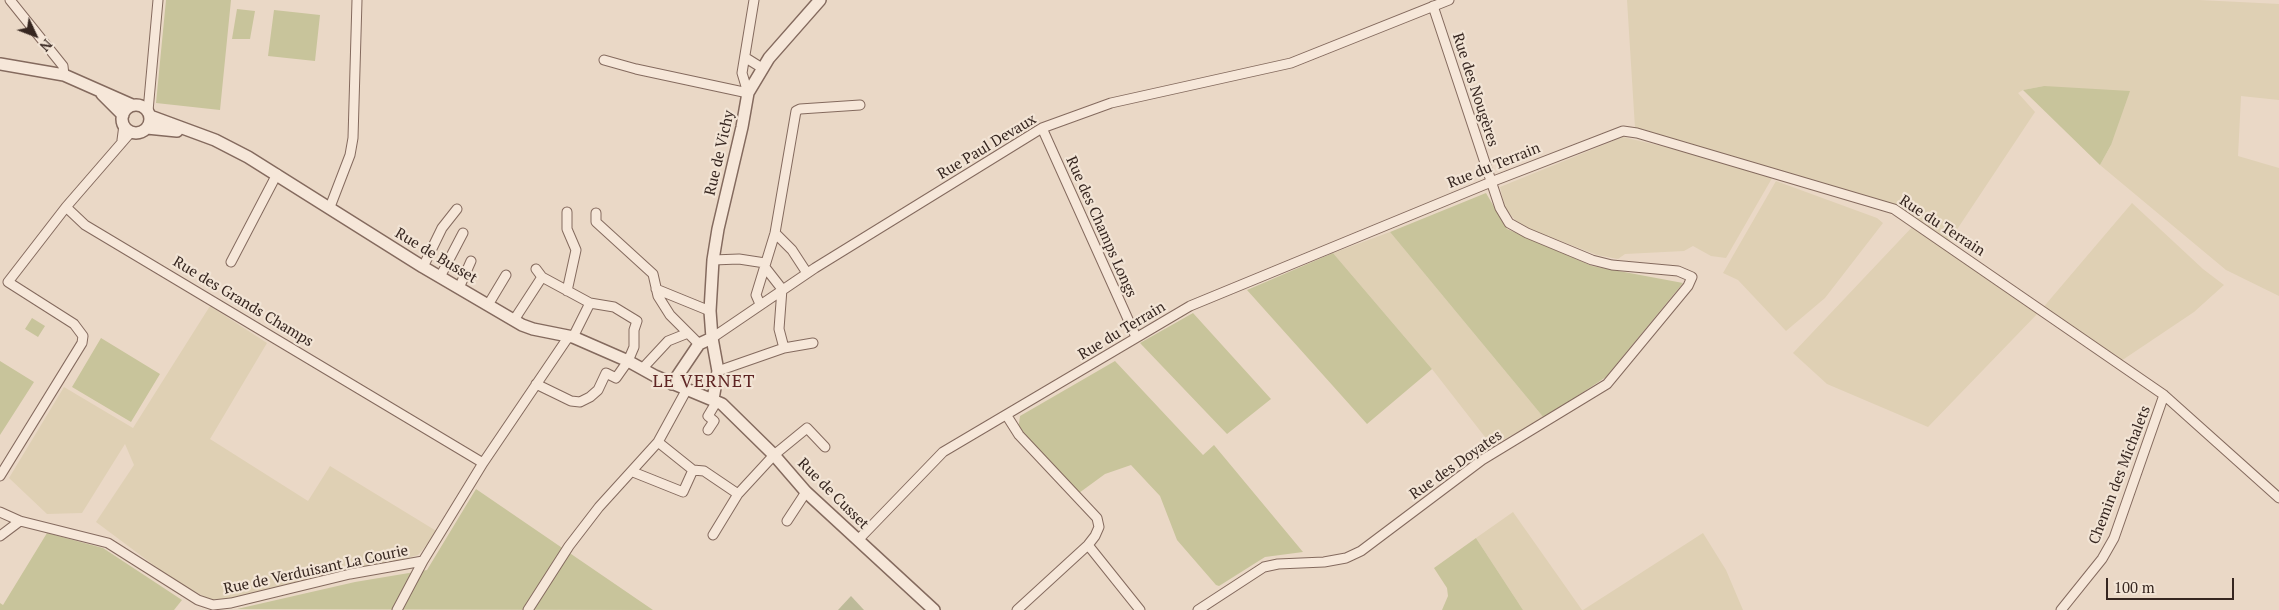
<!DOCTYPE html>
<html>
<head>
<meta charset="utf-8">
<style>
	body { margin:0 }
	#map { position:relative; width:2279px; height:610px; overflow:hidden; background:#ead8c6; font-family:"PT Serif",serif }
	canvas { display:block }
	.north { position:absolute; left:10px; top:10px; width:50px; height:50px; -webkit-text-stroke:4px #f2e4d5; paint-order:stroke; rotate:133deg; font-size:14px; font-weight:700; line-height:20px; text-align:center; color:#362620 }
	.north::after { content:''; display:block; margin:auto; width:18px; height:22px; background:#362620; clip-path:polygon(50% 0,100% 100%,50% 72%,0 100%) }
	.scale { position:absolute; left:2106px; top:578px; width:128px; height:22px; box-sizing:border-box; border:2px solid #362620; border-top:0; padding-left:6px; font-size:15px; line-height:18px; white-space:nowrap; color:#362620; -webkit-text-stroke:4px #f2e4d5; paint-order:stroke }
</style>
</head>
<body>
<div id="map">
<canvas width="2279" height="610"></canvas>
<div class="north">N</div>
<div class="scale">100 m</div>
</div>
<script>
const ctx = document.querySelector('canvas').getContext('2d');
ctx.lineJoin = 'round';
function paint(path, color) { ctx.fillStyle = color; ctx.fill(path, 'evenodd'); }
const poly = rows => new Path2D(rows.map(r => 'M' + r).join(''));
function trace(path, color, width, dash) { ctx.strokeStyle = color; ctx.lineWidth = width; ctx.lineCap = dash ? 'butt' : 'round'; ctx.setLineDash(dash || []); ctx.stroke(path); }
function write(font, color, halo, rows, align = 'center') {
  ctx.font = font + ' "PT Serif",serif'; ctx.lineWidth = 4.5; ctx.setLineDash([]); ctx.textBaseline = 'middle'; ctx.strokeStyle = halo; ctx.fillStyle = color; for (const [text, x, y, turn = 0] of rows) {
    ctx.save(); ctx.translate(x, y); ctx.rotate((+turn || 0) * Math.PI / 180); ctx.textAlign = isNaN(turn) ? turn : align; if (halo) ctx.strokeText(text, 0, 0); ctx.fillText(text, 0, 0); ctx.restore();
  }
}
paint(poly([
	[1627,0,2199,0,2279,4,2279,100,2241,96,2238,156,2279,168,2279,296,2226,270,2100,165,2111,145,2044,86,2023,90,2018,93,2035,112,1948,243,2041,310,2132,203,2203,269,2224,285,2194,312,2118,363,2041,310,1928,427,1827,384,1793,353,1915,224,1894,209,1775,173,1726,258,1711,256,1693,246,1684,251,1625,254,1618,259,1597,255,1532,230,1515,220,1505,208,1500,187,1623,137,1767,171,1635,128],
	[1776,181,1877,218,1883,223,1825,298,1786,331,1738,280,1723,273],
	[1390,232,1544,418,1492,446,1432,369,1333,253],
	[210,306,267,343,210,439,308,501,330,466,438,532,418,555,350,574,230,599,210,600,171,578,96,522,134,465,125,444,82,513,47,514,9,478,64,387,133,428],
	[1513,512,1582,610,1523,610,1476,538],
	[1703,533,1726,570,1743,610,1583,610]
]), '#dfd0b4');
paint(poly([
	[166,0,231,0,220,110,156,103],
	[237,9,255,11,250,39,232,39],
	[274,10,320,15,315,61,268,56],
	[2044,86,2130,91,2111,145,2100,165,2023,90],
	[1486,193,1507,229,1592,266,1683,283,1606,377,1544,418,1390,232],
	[1333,253,1432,369,1367,424,1247,290],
	[1193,313,1271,399,1227,434,1140,343],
	[32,318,45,326,38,337,25,329],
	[101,338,160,374,131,422,72,387],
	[0,361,34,382,0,435],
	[1115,361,1203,455,1214,445,1303,552,1265,557,1219,586,1216,585,1177,540,1160,496,1131,465,1105,474,1079,493,1018,430,1020,416],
	[476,489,653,610,237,609,355,582,427,570],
	[47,533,103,548,182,600,174,610,0,610,0,603,3,605],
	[1476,538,1523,610,1442,610,1448,596,1447,588,1434,568]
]), '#c8c49b');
paint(poly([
	[851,596,864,610,838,610]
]), '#bdba99');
const minor = poly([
	[10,0,63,66,64,75],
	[746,58,762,68],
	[604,60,636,69,748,93],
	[748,93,742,73,754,0],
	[148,111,158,0],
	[1042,128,1136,337],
	[122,140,124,125],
	[66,207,85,225,483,463],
	[330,207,350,155,353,138,357,0],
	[567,212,567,229,576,250,567,291],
	[596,213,596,222,653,274,658,296,670,315,699,344],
	[775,233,792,250,807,273],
	[713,260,739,259,765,263],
	[231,262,277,174],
	[764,266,782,289,779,329,784,348],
	[423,267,442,228,457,209],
	[536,269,542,277,590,303,614,307,637,321,634,330,634,347,628,361,616,378,606,373,598,390,590,397,580,402,571,401,536,384],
	[440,277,463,233],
	[459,288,471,261],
	[656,289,710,311],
	[760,304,756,295,775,233,796,111,800,109,860,105],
	[488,305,506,275],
	[514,320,542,277],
	[573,337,590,303],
	[712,338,815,268,1042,128,1111,103,1291,63,1449,0],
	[642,369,668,341,688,333],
	[718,371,784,348,813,343],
	[1007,416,1019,435,1097,518,1099,527,1095,536,1088,545,1017,610],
	[708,430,714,421,708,416,717,401],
	[658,442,693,470,704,471,738,494,774,455,807,428,825,447],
	[633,472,683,492,693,470],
	[0,476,82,343,83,336,74,324,8,282,66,207,131,132],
	[0,512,20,521,108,543,198,600,213,605,231,603,350,574,423,561],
	[787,521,806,492],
	[713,535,738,494],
	[0,536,20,521],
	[858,540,943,452,1190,306,1491,182,1623,131,1637,133,1894,209,2164,395,2279,498],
	[1088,545,1140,610],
	[397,610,423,561,483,463,569,336],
	[528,610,569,546,599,507,658,442,687,389],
	[1198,610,1264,567,1278,564,1324,562,1346,558,1361,551,1482,460,1607,384,1688,286,1692,277,1678,271,1612,265,1592,260,1527,233,1509,223,1500,208,1433,6],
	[2061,610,2102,559,2114,538,2164,395]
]);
const tertiary = poly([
	[0,64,64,75,132,105],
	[102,94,123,115],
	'122 119a14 14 0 1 1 28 0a14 14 0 1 1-28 0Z',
	[150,116,215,140,248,157,423,267,522,325,533,329,573,337,628,361,655,376,722,404,774,455,806,492,934,610],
	[147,128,177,131],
	[672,384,699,344,712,338],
	[713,399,718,371,712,338,710,311,713,260,718,229,742,127,748,93,769,58,820,0]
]);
trace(minor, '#846a5e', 11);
trace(tertiary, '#846a5e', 14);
trace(minor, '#f6e7d9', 9);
trace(tertiary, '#f6e7d9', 11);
write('15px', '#362620', '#f2e4d5', [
	["Rue des Nougères",1475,90,72],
	["Rue Paul Devaux",987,147,-31],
	["Rue de Vichy",720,153,-77],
	["Rue du Terrain",1494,166,-22],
	["Rue du Terrain",1942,226,33],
	["Rue des Champs Longs",1101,227,66],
	["Rue de Busset",436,256,31],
	["Rue des Grands Champs",243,302,31],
	["Rue du Terrain",1122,331,-31],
	["Rue des Doyates",1456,465,-35],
	["Chemin des Michalets",2120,475,-69],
	["Rue de Cusset",833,494,45],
	["Rue de Verduisant La Courie",316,570,-12]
]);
ctx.letterSpacing = '1px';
write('18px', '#5e2423', '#f2e4d5', [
	["LE VERNET",704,382]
]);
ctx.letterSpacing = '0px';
</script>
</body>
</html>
